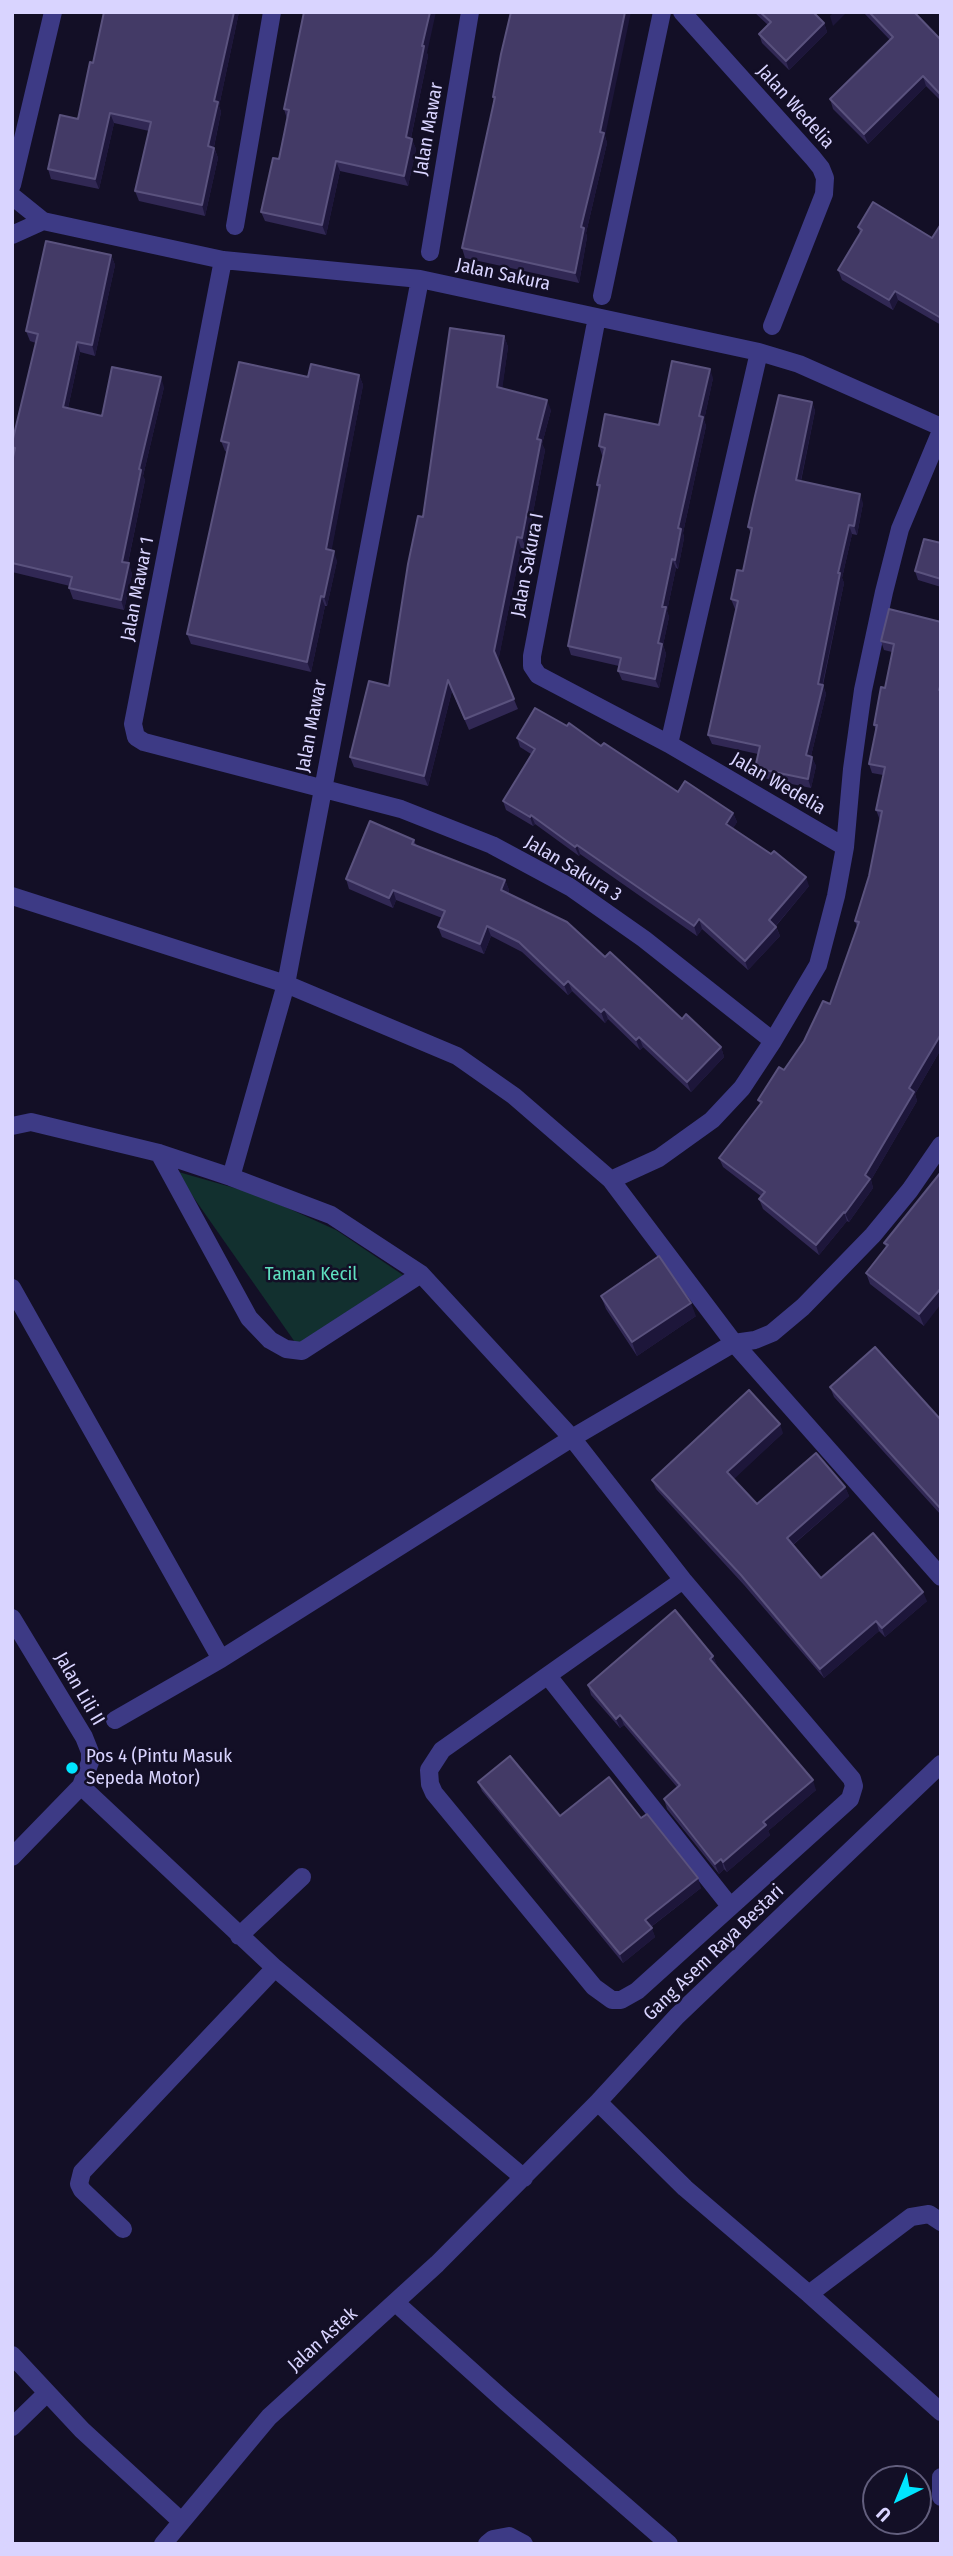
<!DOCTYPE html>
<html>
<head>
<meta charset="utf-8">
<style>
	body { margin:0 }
	#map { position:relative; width:953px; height:2556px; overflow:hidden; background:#130f26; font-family:"Fira Sans Condensed",sans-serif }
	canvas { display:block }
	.frame { position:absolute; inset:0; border:14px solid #d9d4ff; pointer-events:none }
	.north { position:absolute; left:862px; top:2465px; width:70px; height:70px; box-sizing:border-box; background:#130f26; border:2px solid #625e7d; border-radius:50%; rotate:223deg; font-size:19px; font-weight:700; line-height:28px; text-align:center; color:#d9d4ff }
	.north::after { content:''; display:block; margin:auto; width:24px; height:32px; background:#00e5ff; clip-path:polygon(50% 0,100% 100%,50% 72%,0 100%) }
</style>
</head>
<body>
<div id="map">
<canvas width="953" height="2556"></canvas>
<div class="frame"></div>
<div class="north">U</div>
</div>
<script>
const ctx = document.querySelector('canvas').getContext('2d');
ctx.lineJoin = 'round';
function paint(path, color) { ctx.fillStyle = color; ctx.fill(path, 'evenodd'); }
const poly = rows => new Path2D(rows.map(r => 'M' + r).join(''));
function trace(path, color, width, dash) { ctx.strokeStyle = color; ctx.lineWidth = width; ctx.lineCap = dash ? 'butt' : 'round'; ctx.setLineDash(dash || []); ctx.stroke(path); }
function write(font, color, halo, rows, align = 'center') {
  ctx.font = font + ' "Fira Sans Condensed",sans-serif'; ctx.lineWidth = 5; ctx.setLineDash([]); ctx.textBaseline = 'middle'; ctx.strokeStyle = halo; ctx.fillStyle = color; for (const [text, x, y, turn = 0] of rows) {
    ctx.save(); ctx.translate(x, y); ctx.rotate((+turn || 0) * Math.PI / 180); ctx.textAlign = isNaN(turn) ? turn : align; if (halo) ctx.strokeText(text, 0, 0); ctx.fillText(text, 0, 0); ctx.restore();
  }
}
paint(poly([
	[175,1171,259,1195,336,1230,403,1275,297,1345]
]), '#12302f');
trace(poly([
	[682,12,813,158,821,168,825,178,824,194,772,326],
	[12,185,53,12],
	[12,196,43,221,223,260,420,279,759,352,799,364,941,427],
	[235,226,272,12],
	[12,235,43,221],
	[430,252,470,12],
	[223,260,133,724,136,737,144,742,401,809,492,845,570,887,644,939,773,1041],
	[602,296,662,12],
	[597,317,532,656,532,666,538,675,669,744],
	[845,847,852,769,863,690,884,592,900,529,941,431],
	[12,896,286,984,457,1056,514,1096,611,1180,734,1343,941,1577],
	[12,1126,31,1122,159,1153,231,1177,331,1215,421,1274,572,1438,683,1580,852,1779,854,1786,850,1799,637,1991,621,2000,612,2000,594,1987,434,1793,430,1784,429,1770,442,1750,683,1580],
	[159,1153,249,1318,270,1340,286,1349,302,1351,421,1274],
	[231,1177,286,984,420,279],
	[611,1180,659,1158,712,1120,742,1088,773,1041,818,965,836,896,845,847,669,744,759,352],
	[12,1288,221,1659],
	[12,1618,84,1737,90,1752,90,1762,81,1786,12,1857],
	[548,1676,730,1906],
	[115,1720,221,1659,572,1438,734,1343,755,1340,772,1333,803,1307,873,1235,910,1190,941,1145],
	[81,1786,275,1968,524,2178],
	[239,1936,302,1877],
	[598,2102,685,2188,809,2294,941,2412],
	[123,2229,82,2190,79,2184,82,2172,275,1968],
	[809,2294,911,2217,929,2214,941,2222],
	[396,2303,506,2402,669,2544],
	[12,2355,82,2430,181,2521],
	[12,2427,47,2393],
	[941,2477,941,2497],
	[163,2544,269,2417,437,2264,598,2102,677,2016,941,1764],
	[487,2544,493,2539,509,2536,524,2544]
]), '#3d3a85', 18);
paint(poly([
	[104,12,239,12,219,106,221,112,214,147,218,158,205,216,139,201,135,191,149,131,114,123,99,189,51,179,48,169,78,119,93,63],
	[754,12,813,12,824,23,827,32,789,70,762,43,759,34,768,25],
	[863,12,914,12,941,40,941,101,926,86,868,144,833,109,830,99,890,40],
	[427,53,428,56,411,138,416,149,408,186,340,171,326,235,265,221,261,212,279,159,287,119,284,109],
	[493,97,605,136,607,143,586,233,587,237,579,283,465,258,462,248,494,102],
	[941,224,941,325,898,300,893,310,842,280,838,270,860,233,858,227,932,238],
	[111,255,115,265,95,356,80,352,68,408,102,416,164,387,143,476,145,480,128,563,132,574,124,610,73,599,69,588,70,586,12,572,12,462,14,454,12,450,12,443,36,343,30,341,26,331],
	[504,336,508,347,502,388,551,410,542,444,545,450,526,549,521,548,498,661,518,709,469,730,452,691,428,786,354,767,350,757,389,686,423,517],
	[359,375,363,385,331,551,337,561,327,606,325,606,311,672,191,644,187,634,227,452,225,451,221,441,308,377],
	[713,378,704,420,706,426,683,533,684,538,678,569,676,568,667,611,669,617,663,645,666,654,659,688,622,680,618,671,619,666,571,655,568,646,599,491,597,485,603,456,602,455,599,446,659,425],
	[812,402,815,411,801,481,863,503,857,535,852,534,842,578,844,583,823,685,826,694,811,756,816,766,811,788,758,777,755,768,758,754,712,744,708,735,736,609,735,609,731,599,743,571,751,533,748,527],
	[941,543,941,587,918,580,915,571],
	[941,622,941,1049,915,1094,917,1101,871,1180,873,1188,849,1222,847,1221,819,1255,763,1209,759,1199,762,1197,723,1167,719,1158,760,1104,758,1100,784,1070,830,1004,857,927,855,921,869,876,880,820,876,810,883,775,872,773,869,764,876,731,874,725,885,688,892,652,884,650,881,641],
	[567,726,678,792,733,813,737,822,733,828,809,886,776,926,780,936,748,970,702,929,697,936,580,854,579,856,535,824,533,826,506,810,503,801,531,754,520,747,517,738],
	[414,840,416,845,505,880,509,890,508,893,605,957,682,1019,721,1047,724,1057,691,1092,643,1047,640,1050,608,1019,605,1023,572,991,568,995,522,952,491,936,484,954,442,937,438,927,442,918,396,900,393,908,349,889,346,879],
	[941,1172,924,1326,870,1284,866,1273,886,1247,884,1243],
	[601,1296,696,1316,637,1356,606,1309],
	[830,1387,941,1420,941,1515,834,1397],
	[783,1433,733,1479,757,1504,845,1487,849,1496,793,1545,821,1578,927,1601,885,1637,879,1631,824,1678,744,1585,656,1489,652,1480],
	[713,1656,717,1666,716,1667,816,1790,768,1831,770,1835,727,1872,724,1869,719,1874,667,1809,664,1799,677,1787,624,1725,620,1728,591,1695,588,1685],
	[478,1782,560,1816,641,1818,701,1888,651,1927,655,1937,623,1963,482,1791]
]), '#312854');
paint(poly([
	[234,12,239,12,219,106,221,112,212,156,208,146,214,101],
	[430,12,436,12,427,53,428,56,409,147,406,137,422,46],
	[625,12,631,12,605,136,607,143,586,233,587,237,579,283,575,273,581,227],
	[834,12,847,12,833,26,830,16],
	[824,23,827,32,789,70,786,61],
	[923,76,926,86,868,144,864,134],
	[110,113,114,123,99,189,95,179],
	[412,139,416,149,408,186,404,176],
	[214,148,218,158,205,216,202,205],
	[336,161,340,171,326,235,322,225],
	[111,255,115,265,95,356,92,345],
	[895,291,898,300,893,310,889,300],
	[504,336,508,347,501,398,497,387],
	[77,342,80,352,66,417,63,407],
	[710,369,713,378,704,420,706,426,683,533,684,538,678,569,675,560,678,528,699,416],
	[359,375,363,385,330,559,326,549],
	[161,377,164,387,143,476,145,480,126,572,122,562,139,469],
	[547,400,551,410,542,444,545,450,526,549,522,538,537,439],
	[812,402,815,411,799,489,796,480],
	[860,494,863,503,857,535,854,526],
	[849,525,852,534,842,578,844,583,821,691,823,685,826,694,809,764,806,755,818,684,838,573],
	[517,537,521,548,498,662,494,651],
	[334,551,337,561,327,606,324,597],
	[672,559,676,568,667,611,669,617,663,645,666,654,659,688,655,679,658,643,662,607],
	[129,563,132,574,124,610,121,600],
	[321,596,325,606,311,672,307,662],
	[448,680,452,691,428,786,424,776],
	[812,757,816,766,811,788,808,779],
	[733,813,737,822,730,833,726,824],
	[531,815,535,824,533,826,530,817],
	[577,845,580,854,579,856,575,847],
	[806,877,809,886,773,929,769,920],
	[505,880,509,890,505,900,501,890],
	[393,890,396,900,393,908,389,898],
	[699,919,702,929,697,936,694,926],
	[487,926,491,936,484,954,480,944],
	[776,927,780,936,748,970,745,961],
	[568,981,572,991,568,995,564,985],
	[604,1009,608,1019,605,1023,601,1012],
	[941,1034,941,1049,915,1094,917,1101,871,1180,873,1188,849,1222,845,1213,909,1088],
	[639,1037,643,1047,640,1050,636,1040],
	[721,1047,724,1057,691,1092,687,1082],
	[844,1212,847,1221,819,1255,816,1245],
	[941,1288,941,1304,924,1326,919,1314],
	[691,1303,696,1316,637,1356,632,1342],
	[780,1424,783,1433,731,1482,727,1472],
	[845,1487,849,1496,790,1547,787,1538],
	[923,1592,927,1601,885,1637,882,1628],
	[876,1621,879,1631,824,1678,820,1669],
	[713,1656,717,1666,713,1669,710,1659],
	[620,1715,624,1725,620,1728,616,1719],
	[813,1780,816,1790,768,1831,770,1835,727,1872,723,1862,763,1822],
	[721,1859,724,1869,719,1874,715,1864],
	[698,1878,701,1888,648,1929,645,1920],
	[652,1928,655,1937,623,1963,620,1954]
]), '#1d163a');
const building = poly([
	[104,12,234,12,214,101,218,102,208,146,214,148,202,205,135,191,151,122,110,113,95,179,48,169,60,115,78,119,90,62,93,63,104,12],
	[304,12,430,12,422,46,424,46,406,137,412,139,404,176,336,161,322,225,261,212,273,158,279,159,289,110,284,109,304,12],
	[511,12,625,12,600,132,604,133,581,227,584,228,575,273,462,248,495,97,493,97,501,54,511,12],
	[760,12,813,12,824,23,786,61,759,34,771,22,760,12],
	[869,12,914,12,941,40,941,95,923,76,864,134,830,99,893,37,869,12],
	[873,202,932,238,941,224,941,318,895,291,889,300,838,270,862,230,858,227,873,202],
	[46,241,111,255,92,345,77,342,63,407,102,416,112,367,161,377,139,469,141,470,122,562,129,563,121,600,69,588,72,577,12,563,12,462,15,448,12,447,12,443,38,334,26,331,46,241],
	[450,328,504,336,497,387,547,400,537,439,541,440,522,538,517,537,494,651,514,699,465,719,448,680,424,776,350,757,369,681,389,686,408,564,418,516,423,517,450,328],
	[672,361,710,369,699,416,703,417,678,528,681,529,675,560,672,559,662,607,666,607,658,643,662,644,655,679,618,671,621,658,568,646,600,485,597,485,605,448,599,446,605,414,659,425,672,361],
	[239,362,308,377,311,364,359,375,326,549,334,551,324,597,321,596,307,662,187,634,229,443,221,441,239,362],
	[779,395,812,402,796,480,860,494,854,526,849,525,838,573,840,573,818,684,823,685,806,755,812,757,808,779,755,768,760,746,708,735,738,601,731,599,737,570,743,571,752,528,748,527,755,496,779,395],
	[924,539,941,543,941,579,915,571,924,539],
	[889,609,941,622,941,683,939,690,941,690,941,1034,909,1088,914,1092,865,1175,870,1179,845,1213,844,1212,816,1245,759,1199,765,1192,719,1158,762,1102,758,1100,779,1067,784,1070,804,1041,823,1001,830,1004,859,922,855,921,869,876,882,811,876,810,885,767,869,764,877,725,874,725,881,687,885,688,894,644,881,641,889,609],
	[535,708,567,726,569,723,601,746,604,743,678,792,685,781,733,813,726,824,771,854,774,851,806,877,769,920,776,927,745,961,699,919,694,926,577,845,575,847,531,815,530,817,503,801,535,749,517,738,535,708],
	[370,821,414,840,412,844,505,880,501,890,567,922,605,957,610,952,682,1019,686,1014,721,1047,687,1082,639,1037,636,1040,604,1009,601,1012,568,981,564,985,519,942,487,926,480,944,438,927,445,911,393,890,389,898,346,879,370,821],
	[941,1172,941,1288,919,1314,866,1273,888,1245,884,1243,941,1172],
	[659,1256,691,1303,632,1342,601,1296,659,1256],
	[875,1347,941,1420,941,1509,830,1387,875,1347],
	[749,1390,780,1424,727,1472,757,1504,816,1453,845,1487,787,1538,821,1578,873,1533,923,1592,882,1628,876,1621,820,1669,741,1575,652,1480,749,1390],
	[675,1610,713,1656,710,1659,813,1780,763,1822,766,1825,723,1862,721,1859,715,1864,664,1799,680,1785,620,1715,616,1719,588,1685,675,1610],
	[510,1756,560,1816,609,1777,641,1818,647,1814,698,1878,645,1920,652,1928,620,1954,478,1782,510,1756]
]);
paint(building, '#433a66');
trace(building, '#5a527e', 2);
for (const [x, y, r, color] of [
	[72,1768,7,"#00e5ff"]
]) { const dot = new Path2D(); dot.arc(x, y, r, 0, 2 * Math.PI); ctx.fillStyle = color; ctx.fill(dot); trace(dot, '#130f26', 2.5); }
write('19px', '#d9d4ff', '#130f26', [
	["Jalan Wedelia",795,107,48],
	["Jalan Mawar",429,129,-80],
	["Jalan Sakura",503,275,12],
	["Jalan Sakura I",528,565,-79],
	["Jalan Mawar 1",138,589,-79],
	["Jalan Mawar",312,726,-79],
	["Jalan Wedelia",778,784,30],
	["Jalan Sakura 3",573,869,31],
	["Jalan Lili II",79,1689,60],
	["Gang Asem Raya Bestari",714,1953,-44],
	["Jalan Astek",323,2340,-42]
]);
write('19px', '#5fe0c0', '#130f26', [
	["Taman Kecil",311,1275]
]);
write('19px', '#d9d4ff', '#130f26', [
	["Pos 4 (Pintu Masuk",86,1757],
	["Sepeda Motor)",86,1779]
], 'left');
</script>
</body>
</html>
